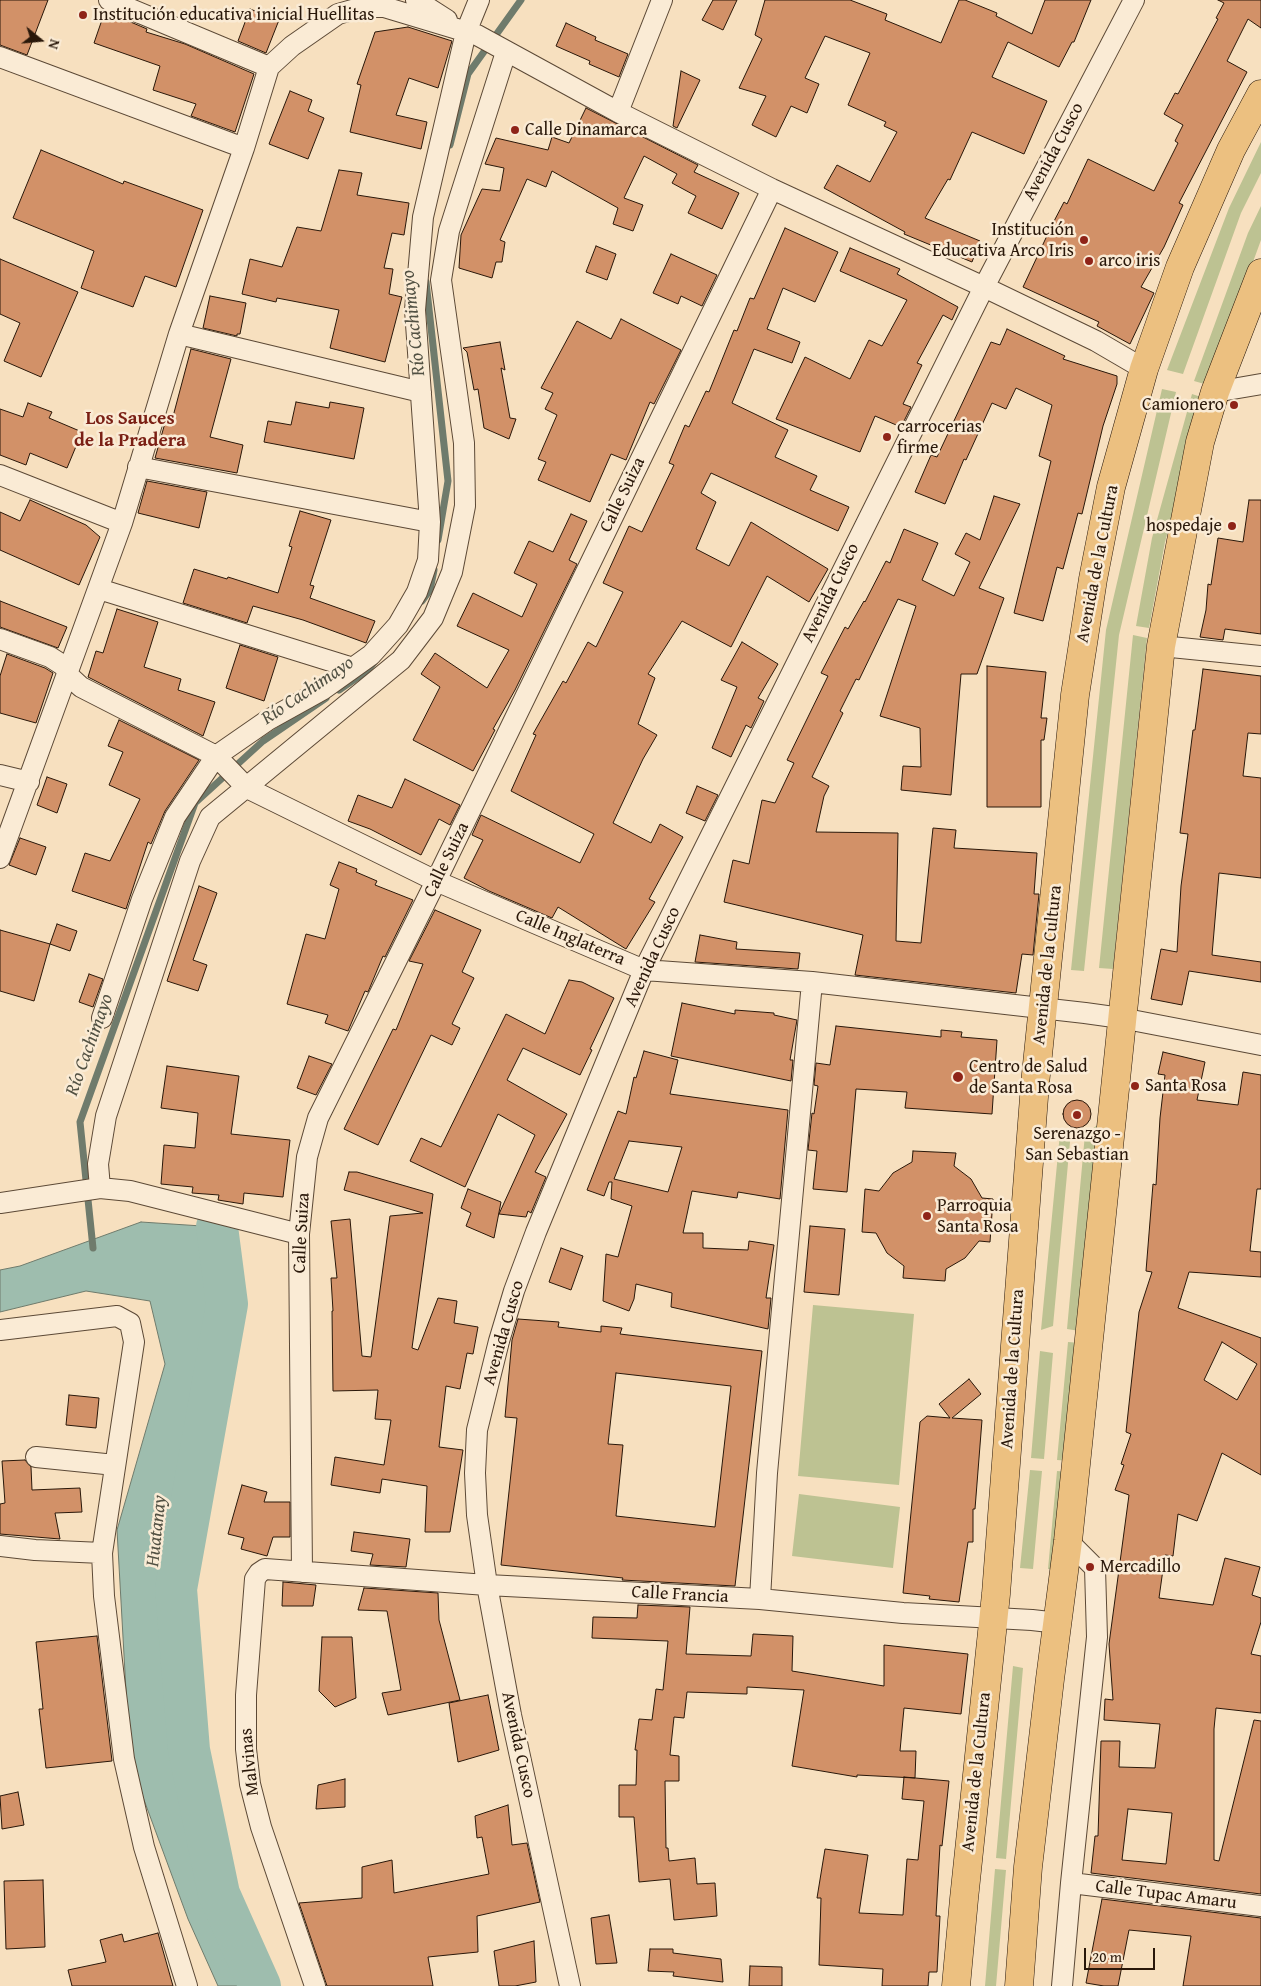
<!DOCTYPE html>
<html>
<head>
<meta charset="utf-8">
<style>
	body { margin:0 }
	#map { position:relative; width:1261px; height:1986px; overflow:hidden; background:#f7e0bf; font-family:"Gentium Book Plus",serif }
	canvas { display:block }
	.north { position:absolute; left:15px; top:15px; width:50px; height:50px; -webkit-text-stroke:4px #faebd5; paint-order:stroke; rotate:107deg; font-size:14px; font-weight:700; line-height:20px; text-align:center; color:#291709 }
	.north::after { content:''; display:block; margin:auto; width:18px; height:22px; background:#291709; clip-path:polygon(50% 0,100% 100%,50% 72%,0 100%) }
	.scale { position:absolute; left:1084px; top:1948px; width:71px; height:22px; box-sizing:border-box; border:2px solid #291709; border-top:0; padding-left:6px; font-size:15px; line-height:18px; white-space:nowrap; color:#291709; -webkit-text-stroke:4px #faebd5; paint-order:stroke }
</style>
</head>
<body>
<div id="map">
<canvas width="1261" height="1986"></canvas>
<div class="north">N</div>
<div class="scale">20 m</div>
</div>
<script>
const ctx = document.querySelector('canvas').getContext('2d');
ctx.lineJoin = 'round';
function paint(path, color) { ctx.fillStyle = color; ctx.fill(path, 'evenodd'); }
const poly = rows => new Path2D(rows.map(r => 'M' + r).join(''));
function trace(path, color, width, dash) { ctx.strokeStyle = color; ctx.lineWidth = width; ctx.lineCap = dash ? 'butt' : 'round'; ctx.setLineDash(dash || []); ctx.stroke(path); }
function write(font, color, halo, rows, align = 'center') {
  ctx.font = font + ' "Gentium Book Plus",serif'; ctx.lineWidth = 5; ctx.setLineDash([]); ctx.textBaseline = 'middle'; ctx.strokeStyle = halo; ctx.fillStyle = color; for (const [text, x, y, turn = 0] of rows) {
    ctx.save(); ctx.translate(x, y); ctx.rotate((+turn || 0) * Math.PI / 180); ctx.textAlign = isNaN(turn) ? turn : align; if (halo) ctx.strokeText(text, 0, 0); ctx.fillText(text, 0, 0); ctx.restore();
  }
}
paint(poly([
	[1261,142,1261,173,1241,213,1183,374,1167,370,1229,208],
	[1261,206,1261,240,1208,385,1194,381,1248,233],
	[1162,389,1176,392,1119,635,1084,971,1071,970,1106,630],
	[1192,394,1204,398,1165,542,1149,628,1136,626,1152,538],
	[1133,635,1147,638,1113,969,1099,968],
	[1099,1124,1080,1331,1067,1329,1085,1134],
	[1071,1131,1053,1326,1041,1330,1060,1133],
	[813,1305,914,1314,899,1485,798,1476],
	[1068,1342,1081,1343,1070,1461,1057,1460],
	[1040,1351,1053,1353,1044,1459,1031,1458],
	[1030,1470,1042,1471,1033,1569,1020,1568],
	[1057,1471,1070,1472,1061,1570,1048,1569],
	[799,1494,900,1507,893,1568,792,1556],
	[1013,1666,1023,1668,1006,1859,996,1858],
	[995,1869,1006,1870,996,1986,985,1986]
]), '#bdc292');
const water = poly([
	[141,1222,217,1227,227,1304,176,1589,189,1750,219,1894,260,1986,218,1986,188,1919,130,1762,117,1530,165,1364,150,1301,86,1291,0,1312,0,1270,20,1266,141,1222]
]);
paint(water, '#9ebdae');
trace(water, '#6f7b6c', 1);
trace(poly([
	[450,145,468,74,521,0],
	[426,282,448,481,438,540],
	[422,601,430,590,434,570],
	[339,690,368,670,375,661],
	[93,1248,80,1122,195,803,263,741,326,698]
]), '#6f7b6c', 7);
trace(poly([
	[217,1227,227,1304,176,1589,189,1750,219,1894,260,1986]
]), '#9ebdae', 42);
const building = poly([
	[0,0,48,0,27,55,0,45,0,0],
	[713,0,737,0,723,30,702,20,713,0],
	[765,0,850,0,887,14,885,20,941,43,959,0,965,0,997,13,996,16,1032,34,1045,0,1091,0,1074,42,1072,42,1059,67,1008,42,992,77,1047,101,1024,154,972,132,950,180,948,179,925,218,980,241,972,262,904,234,905,232,824,188,837,165,870,182,897,132,884,126,886,122,848,105,870,53,825,36,805,78,819,84,807,113,791,106,776,137,752,125,766,96,739,88,762,39,755,35,765,0],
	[1218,0,1261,0,1261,28,1248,19,1227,61,1247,72,1179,203,1183,205,1164,247,1141,287,1154,293,1130,344,1097,326,1099,322,1023,287,1052,225,1064,202,1067,204,1088,159,1154,191,1178,143,1175,141,1183,125,1164,114,1175,93,1178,94,1218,19,1216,18,1224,3,1218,0],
	[250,9,279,20,266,53,238,41,250,9],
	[105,11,147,29,146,32,185,44,254,74,235,132,191,116,196,104,153,90,160,66,94,43,105,11],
	[566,23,596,37,595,40,628,54,619,77,589,64,590,61,556,46,566,23],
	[408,27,452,41,438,88,409,78,396,115,427,122,421,149,350,132,361,85,357,84,375,32,408,27],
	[681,71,700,80,677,128,673,126,681,71],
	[290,91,312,100,308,111,324,118,308,159,269,144,290,91],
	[586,108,698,165,694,172,739,193,722,229,688,213,696,196,672,183,677,174,644,156,624,198,643,205,633,231,613,224,618,208,552,171,546,187,527,179,500,240,505,242,502,262,496,262,492,278,459,268,461,235,482,189,500,191,504,168,485,164,496,138,548,150,552,137,569,143,586,108],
	[41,150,123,184,124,181,203,210,176,287,145,276,133,307,81,288,94,251,13,218,41,150],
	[339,170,362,173,357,195,409,203,404,235,392,233,384,268,393,269,389,294,402,297,385,362,330,348,339,310,277,298,276,302,242,294,250,259,282,267,297,227,321,231,339,170],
	[785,228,838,252,815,302,783,288,767,329,800,342,792,363,754,349,732,403,788,430,775,457,817,476,810,490,849,507,838,531,711,473,701,493,716,502,696,549,729,566,751,522,828,569,809,602,767,576,731,647,682,621,648,674,655,678,638,724,657,735,643,759,613,823,651,843,660,824,683,837,649,899,655,902,626,949,558,907,552,918,489,891,464,878,483,840,472,835,481,815,580,863,594,834,511,791,536,735,533,734,563,681,566,683,588,642,596,647,623,592,603,583,629,526,642,532,674,465,669,463,685,425,689,427,706,391,709,392,734,330,737,331,750,298,754,299,785,228],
	[596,246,616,254,607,280,586,272,596,246],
	[850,248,900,269,897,274,958,307,952,320,943,315,917,363,922,365,903,404,911,407,901,427,875,416,860,452,776,419,805,357,850,379,869,340,882,346,907,300,840,271,850,248],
	[671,254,717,275,702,306,681,296,678,304,653,293,671,254],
	[0,259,78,292,41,377,4,361,20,323,0,314,0,259],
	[210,296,246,303,240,334,237,334,237,336,203,328,210,296],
	[621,319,681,350,654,404,650,402,626,460,611,454,590,502,538,480,546,462,538,459,557,415,545,409,553,393,541,388,577,321,611,339,621,319],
	[1007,329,1065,356,1063,359,1117,376,1117,384,1103,426,1082,514,1078,513,1063,569,1057,567,1043,621,1014,613,1051,461,1039,456,1052,405,1016,388,1006,409,992,403,966,460,964,459,945,504,915,492,931,455,937,457,991,342,1000,345,1007,329],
	[500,342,505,370,501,368,510,418,516,419,509,439,484,428,478,389,474,390,467,352,463,348,500,342],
	[191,349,231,359,210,437,243,445,237,473,155,458,165,423,171,424,191,349],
	[296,402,329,408,330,402,364,408,354,459,264,442,268,421,291,425,296,402],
	[28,403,52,412,49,418,82,432,67,468,30,453,26,465,0,455,0,409,23,417,28,403],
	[147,481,207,492,199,528,138,513,147,481],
	[994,496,1020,504,979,588,1004,598,977,674,961,674,951,795,901,790,903,766,921,767,920,728,880,716,916,606,898,599,859,680,856,679,840,711,843,713,812,777,829,786,824,796,816,832,898,833,896,941,921,943,933,828,956,830,954,848,1037,853,1034,894,1039,894,1033,955,1022,954,1016,993,855,975,863,935,724,902,733,860,749,864,762,800,775,803,794,763,787,760,828,676,821,673,845,627,848,629,864,601,865,602,886,561,890,563,904,529,938,543,922,580,954,596,970,562,955,554,966,533,980,540,994,496],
	[30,500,86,525,100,537,79,585,0,550,0,512,20,521,30,500],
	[1249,500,1261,500,1261,634,1225,629,1223,640,1200,637,1206,610,1208,584,1211,585,1218,538,1243,542,1249,500],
	[300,511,331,520,310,585,314,586,310,598,375,621,366,643,303,620,253,606,247,623,183,603,194,569,227,579,228,577,278,593,292,547,289,546,300,511],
	[571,514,587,521,569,560,577,564,515,690,493,729,495,730,473,771,413,740,440,687,421,674,435,653,487,688,509,650,457,626,473,593,522,617,537,584,514,573,529,541,553,552,571,514],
	[0,601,67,627,58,648,0,627,0,601],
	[117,609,158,622,144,667,181,679,178,690,215,702,203,736,88,677,96,651,103,653,117,609],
	[742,642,778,664,758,698,764,701,751,728,746,725,731,757,712,748,737,687,721,680,742,642],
	[240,645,278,657,264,701,226,688,240,645],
	[7,654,45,668,53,673,36,723,0,713,0,676,7,654],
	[987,666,1046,672,1041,718,1047,718,1044,740,1041,740,1041,807,987,807,987,666],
	[1203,669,1261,676,1261,734,1248,733,1243,776,1261,778,1261,878,1219,873,1212,955,1261,962,1261,982,1189,971,1182,1005,1151,999,1161,949,1177,952,1181,886,1188,834,1180,833,1193,730,1195,730,1203,669],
	[119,720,199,760,165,811,151,844,148,842,126,909,72,891,85,853,110,861,140,799,109,785,123,752,108,746,119,720],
	[47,777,67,784,57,813,37,805,47,777],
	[405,779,460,805,450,825,439,819,421,855,370,829,348,821,358,795,392,808,405,779],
	[697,786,718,795,705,821,686,813,697,786],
	[20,838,46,847,36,875,9,865,20,838],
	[339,862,357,869,356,872,377,881,375,885,413,900,385,957,383,956,368,992,365,991,348,1031,325,1023,328,1015,287,1004,306,934,325,939,339,889,330,885,339,862],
	[199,886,217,893,193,960,207,965,198,991,167,981,199,886],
	[435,910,481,930,462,972,474,978,452,1024,460,1028,452,1045,431,1035,378,1145,344,1129,393,1029,396,1030,423,964,409,961,435,910],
	[57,924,77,931,70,951,50,944,57,924],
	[0,930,50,944,34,1001,0,991,0,930],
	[700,935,737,942,736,949,800,953,798,969,695,962,700,935],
	[89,974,103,979,93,1007,79,1002,89,974],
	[569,980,582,982,614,998,590,1049,592,1050,580,1075,523,1048,507,1080,567,1114,535,1172,546,1177,531,1213,528,1211,526,1217,499,1214,535,1135,498,1114,465,1187,410,1161,421,1138,441,1147,506,1014,545,1034,569,980],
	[682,1003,735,1014,735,1010,774,1013,774,1015,797,1020,790,1060,793,1060,791,1081,671,1056,682,1003],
	[836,1026,941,1037,941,1030,962,1032,961,1037,997,1040,992,1114,905,1108,907,1092,856,1089,847,1192,813,1189,817,1151,808,1150,812,1113,814,1114,818,1086,814,1085,816,1063,830,1065,836,1026],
	[644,1051,678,1060,670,1094,788,1110,780,1199,738,1192,737,1198,692,1191,683,1233,703,1233,703,1248,748,1250,749,1241,774,1245,766,1298,771,1298,768,1329,671,1307,672,1293,636,1284,634,1299,629,1311,603,1301,606,1254,618,1257,632,1206,611,1199,612,1182,609,1182,604,1196,587,1190,618,1111,626,1114,634,1077,636,1078,644,1051],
	[629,1141,682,1147,668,1192,614,1179,629,1141],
	[1163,1052,1205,1062,1197,1100,1238,1105,1243,1072,1261,1075,1261,1189,1257,1189,1250,1251,1261,1252,1261,1277,1189,1272,1178,1308,1261,1338,1261,1475,1222,1453,1197,1521,1178,1514,1173,1556,1165,1555,1159,1598,1213,1605,1225,1558,1260,1567,1252,1595,1261,1598,1261,1622,1251,1654,1261,1656,1261,1713,1216,1708,1214,1729,1214,1860,1219,1861,1254,1720,1261,1721,1261,1894,1091,1873,1095,1836,1098,1836,1101,1741,1120,1741,1119,1767,1155,1768,1160,1724,1104,1720,1105,1699,1113,1700,1109,1644,1129,1495,1115,1490,1124,1465,1121,1464,1131,1434,1126,1432,1139,1312,1152,1272,1146,1271,1153,1184,1156,1185,1160,1118,1165,1075,1158,1074,1163,1052],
	[1222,1342,1257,1364,1237,1400,1204,1380,1222,1342],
	[1128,1809,1172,1813,1166,1864,1122,1860,1128,1809],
	[309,1056,332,1064,316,1095,297,1088,309,1056],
	[167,1066,239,1076,231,1134,290,1140,283,1197,244,1193,243,1204,218,1200,219,1195,192,1193,193,1187,161,1184,164,1145,195,1148,198,1113,161,1108,167,1066],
	'1063 1114a14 14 0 1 1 28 0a14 14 0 1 1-28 0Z',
	[913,1151,956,1153,954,1166,971,1179,982,1198,993,1199,990,1242,979,1241,965,1258,946,1269,945,1281,903,1278,904,1266,887,1253,876,1233,862,1232,865,1189,879,1191,893,1173,912,1162,913,1151],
	[349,1172,357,1172,433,1194,412,1348,418,1350,438,1298,457,1301,454,1323,478,1327,473,1354,467,1353,460,1389,446,1386,439,1447,463,1450,450,1532,425,1532,427,1486,382,1479,380,1493,331,1485,335,1457,384,1465,391,1420,375,1419,378,1390,333,1391,332,1311,333,1311,331,1278,337,1278,331,1221,350,1219,362,1356,371,1357,390,1216,423,1213,344,1190,349,1172],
	[468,1189,501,1202,494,1238,466,1226,471,1213,461,1208,468,1189],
	[810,1226,845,1229,839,1295,804,1292,810,1226],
	[561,1248,583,1256,571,1290,549,1282,561,1248],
	[518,1319,559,1322,558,1327,601,1332,601,1326,622,1328,620,1334,762,1351,735,1586,622,1580,623,1578,501,1565,517,1418,505,1417,512,1340,518,1319],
	[616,1373,731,1386,715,1527,616,1516,623,1445,608,1444,616,1373],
	[969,1379,981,1394,952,1418,982,1420,975,1509,973,1509,973,1542,968,1542,959,1602,929,1599,930,1596,903,1593,920,1422,927,1416,950,1418,939,1404,969,1379],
	[69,1395,99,1398,96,1428,66,1425,69,1395],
	[25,1460,31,1467,32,1490,80,1488,82,1512,55,1513,60,1539,0,1534,0,1504,5,1503,2,1461,25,1460],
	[242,1485,267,1492,264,1502,290,1502,290,1537,273,1537,267,1556,241,1549,244,1538,228,1534,242,1485],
	[354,1532,410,1539,406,1567,370,1565,373,1554,351,1551,354,1532],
	[283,1582,316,1585,313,1606,282,1606,283,1582],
	[364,1588,438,1593,439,1620,460,1700,388,1715,382,1693,401,1690,387,1611,358,1610,364,1588],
	[638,1605,690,1607,686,1654,751,1656,753,1634,793,1636,792,1671,884,1686,884,1645,968,1654,961,1714,904,1708,900,1751,916,1751,915,1778,857,1775,857,1777,792,1766,804,1690,747,1687,747,1694,687,1692,684,1718,674,1717,670,1755,679,1756,679,1781,665,1781,666,1848,668,1848,669,1861,695,1858,697,1884,715,1883,717,1916,674,1920,670,1879,639,1882,634,1817,619,1817,619,1785,636,1785,637,1750,635,1750,639,1719,652,1720,656,1689,663,1690,668,1641,592,1638,593,1617,637,1618,638,1605],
	[97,1636,112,1761,46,1768,39,1709,43,1709,36,1642,97,1636],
	[322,1637,352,1637,356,1698,335,1707,319,1691,322,1637],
	[488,1695,499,1750,458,1762,449,1703,488,1695],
	[904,1777,949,1781,942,1846,940,1845,936,1916,940,1916,937,1972,929,1972,928,1986,882,1986,883,1969,819,1965,821,1898,817,1898,825,1849,868,1855,859,1913,903,1915,907,1859,918,1860,924,1801,902,1799,904,1777],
	[345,1779,345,1807,316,1809,318,1785,345,1779],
	[18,1792,24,1825,2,1829,0,1796,18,1792],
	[508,1805,512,1845,527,1843,540,1902,477,1916,478,1952,428,1957,433,1986,327,1986,299,1903,362,1898,362,1867,392,1860,394,1893,489,1874,482,1837,477,1838,475,1816,508,1805],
	[43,1880,45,1947,6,1949,4,1881,43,1880],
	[1102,1899,1261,1918,1261,1986,1183,1986,1191,1936,1129,1930,1118,1986,1104,1986,1086,1983,1102,1899],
	[609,1915,617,1963,596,1964,591,1918,609,1915],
	[158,1933,173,1986,72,1986,68,1970,106,1962,100,1940,122,1934,124,1942,158,1933],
	[534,1941,536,1982,515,1986,499,1986,494,1951,534,1941],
	[650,1949,673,1949,673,1953,721,1959,723,1982,673,1976,674,1972,648,1971,650,1949],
	[750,1966,782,1967,782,1986,749,1986,750,1966]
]);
paint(building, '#d29168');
trace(building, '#291709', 1);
const minor = poly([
	[109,0,269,67],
	[416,0,447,20],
	[0,57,244,148],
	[618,112,662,0],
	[179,334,421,392],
	[1215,392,1261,384],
	[138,467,430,522],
	[0,475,122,523],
	[99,589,353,668],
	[0,639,50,657,64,666,68,675,81,687,216,756,247,788,436,881,644,970,812,982,1085,1013,1121,1018,1261,1045],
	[1161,646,1261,656],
	[0,775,29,782],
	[0,858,122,523,179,334,244,148,269,67,292,46,338,14,363,7,384,7,477,35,618,112,772,189,984,287,1096,341,1144,369],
	[102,1018,142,899,175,817,216,756,268,720,322,690,371,655,398,625,417,592,428,560,430,522,415,310,423,217,466,32,479,0],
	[100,1188,98,1164,106,1116,190,861,210,817,401,660,433,618,452,572,465,506,464,443,441,280,449,231,506,52],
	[0,1203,100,1188,130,1191,299,1234],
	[0,1330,117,1316,130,1323,134,1342,102,1553,35,1550,0,1546],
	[36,1457,115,1465],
	[102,1553,104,1596,124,1759,144,1847,187,1986],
	[302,1572,299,1234,307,1157,318,1118,436,881,772,189],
	[760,1599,767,1473,812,982],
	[1071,1883,1261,1906],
	[315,1986,261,1827,250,1784,246,1749,246,1695,255,1579,259,1573,265,1569,487,1585,760,1599,903,1613,1032,1620,1058,1623],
	[570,1986,511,1715,487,1585,477,1515,475,1473,477,1430,499,1341,514,1291,536,1232,644,970,984,287,1134,0],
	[1062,1986,1071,1883,1097,1637,1095,1568,1068,1541]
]);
const trunk = poly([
	[956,1986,964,1899,996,1594,1035,1084,1075,695,1093,579,1111,487,1144,369,1180,267,1231,150,1261,94],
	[1019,1986,1028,1867,1050,1679,1068,1541,1161,646,1200,442,1215,392,1261,273]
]);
trace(minor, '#5c4936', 22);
trace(trunk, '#291709', 29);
trace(minor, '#faebd5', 20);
trace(trunk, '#ecc080', 28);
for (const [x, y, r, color] of [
	[83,15,5,"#8f2418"],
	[515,130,5,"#8f2418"],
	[1084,240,5,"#8f2418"],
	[1089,261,5,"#8f2418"],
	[1234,405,5,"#8f2418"],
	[887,437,5,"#8f2418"],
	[1232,526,5,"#8f2418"],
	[958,1077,6,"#8f2418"],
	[1135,1086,5,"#8f2418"],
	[1077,1115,5,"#8f2418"],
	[927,1216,5,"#8f2418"],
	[1090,1567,5,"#8f2418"]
]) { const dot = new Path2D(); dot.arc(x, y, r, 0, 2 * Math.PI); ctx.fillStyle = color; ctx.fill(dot); trace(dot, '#faebd5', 2); }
write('18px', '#291709', '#faebd5', [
	["Institución educativa inicial Huellitas",93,15],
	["Calle Dinamarca",525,130],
	["Institución",1074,230,"right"],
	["Educativa Arco Iris",1074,251,"right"],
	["arco iris",1099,261],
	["Camionero",1224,405,"right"],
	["carrocerias",897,427],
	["firme",897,448],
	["hospedaje",1222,526,"right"],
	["Centro de Salud",969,1067],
	["de Santa Rosa",969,1088],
	["Santa Rosa",1145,1086],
	["Serenazgo -",1077,1134,"center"],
	["San Sebastian",1077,1155,"center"],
	["Parroquia",937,1206],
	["Santa Rosa",937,1227],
	["Mercadillo",1100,1567]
], 'left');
write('18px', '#291709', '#faebd5', [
	["Avenida Cusco",1054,152,-62],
	["Calle Suiza",623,495,-64],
	["Avenida de la Cultura",1098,564,-79],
	["Avenida Cusco",831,593,-64],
	["Calle Suiza",447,860,-64],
	["Calle Inglaterra",570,938,23],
	["Avenida Cusco",653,957,-65],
	["Avenida de la Cultura",1048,965,-84],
	["Calle Suiza",302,1233,-87],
	["Avenida Cusco",504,1333,-74],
	["Avenida de la Cultura",1013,1369,-86],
	["Calle Francia",680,1595,3],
	["Avenida Cusco",518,1745,78],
	["Malvinas",250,1762,-96],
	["Avenida de la Cultura",977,1772,-84],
	["Calle Tupac Amaru",1166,1895,7]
]);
write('italic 19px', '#525143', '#faebd5', [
	["Río Cachimayo",414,323,-96],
	["Río Cachimayo",308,691,-34],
	["Río Cachimayo",90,1045,-70],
	["Huatanay",157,1531,-84]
]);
write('bold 19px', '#7a1f14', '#faebd5', [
	["Los Sauces",130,419],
	["de la Pradera",130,441]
]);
</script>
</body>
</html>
